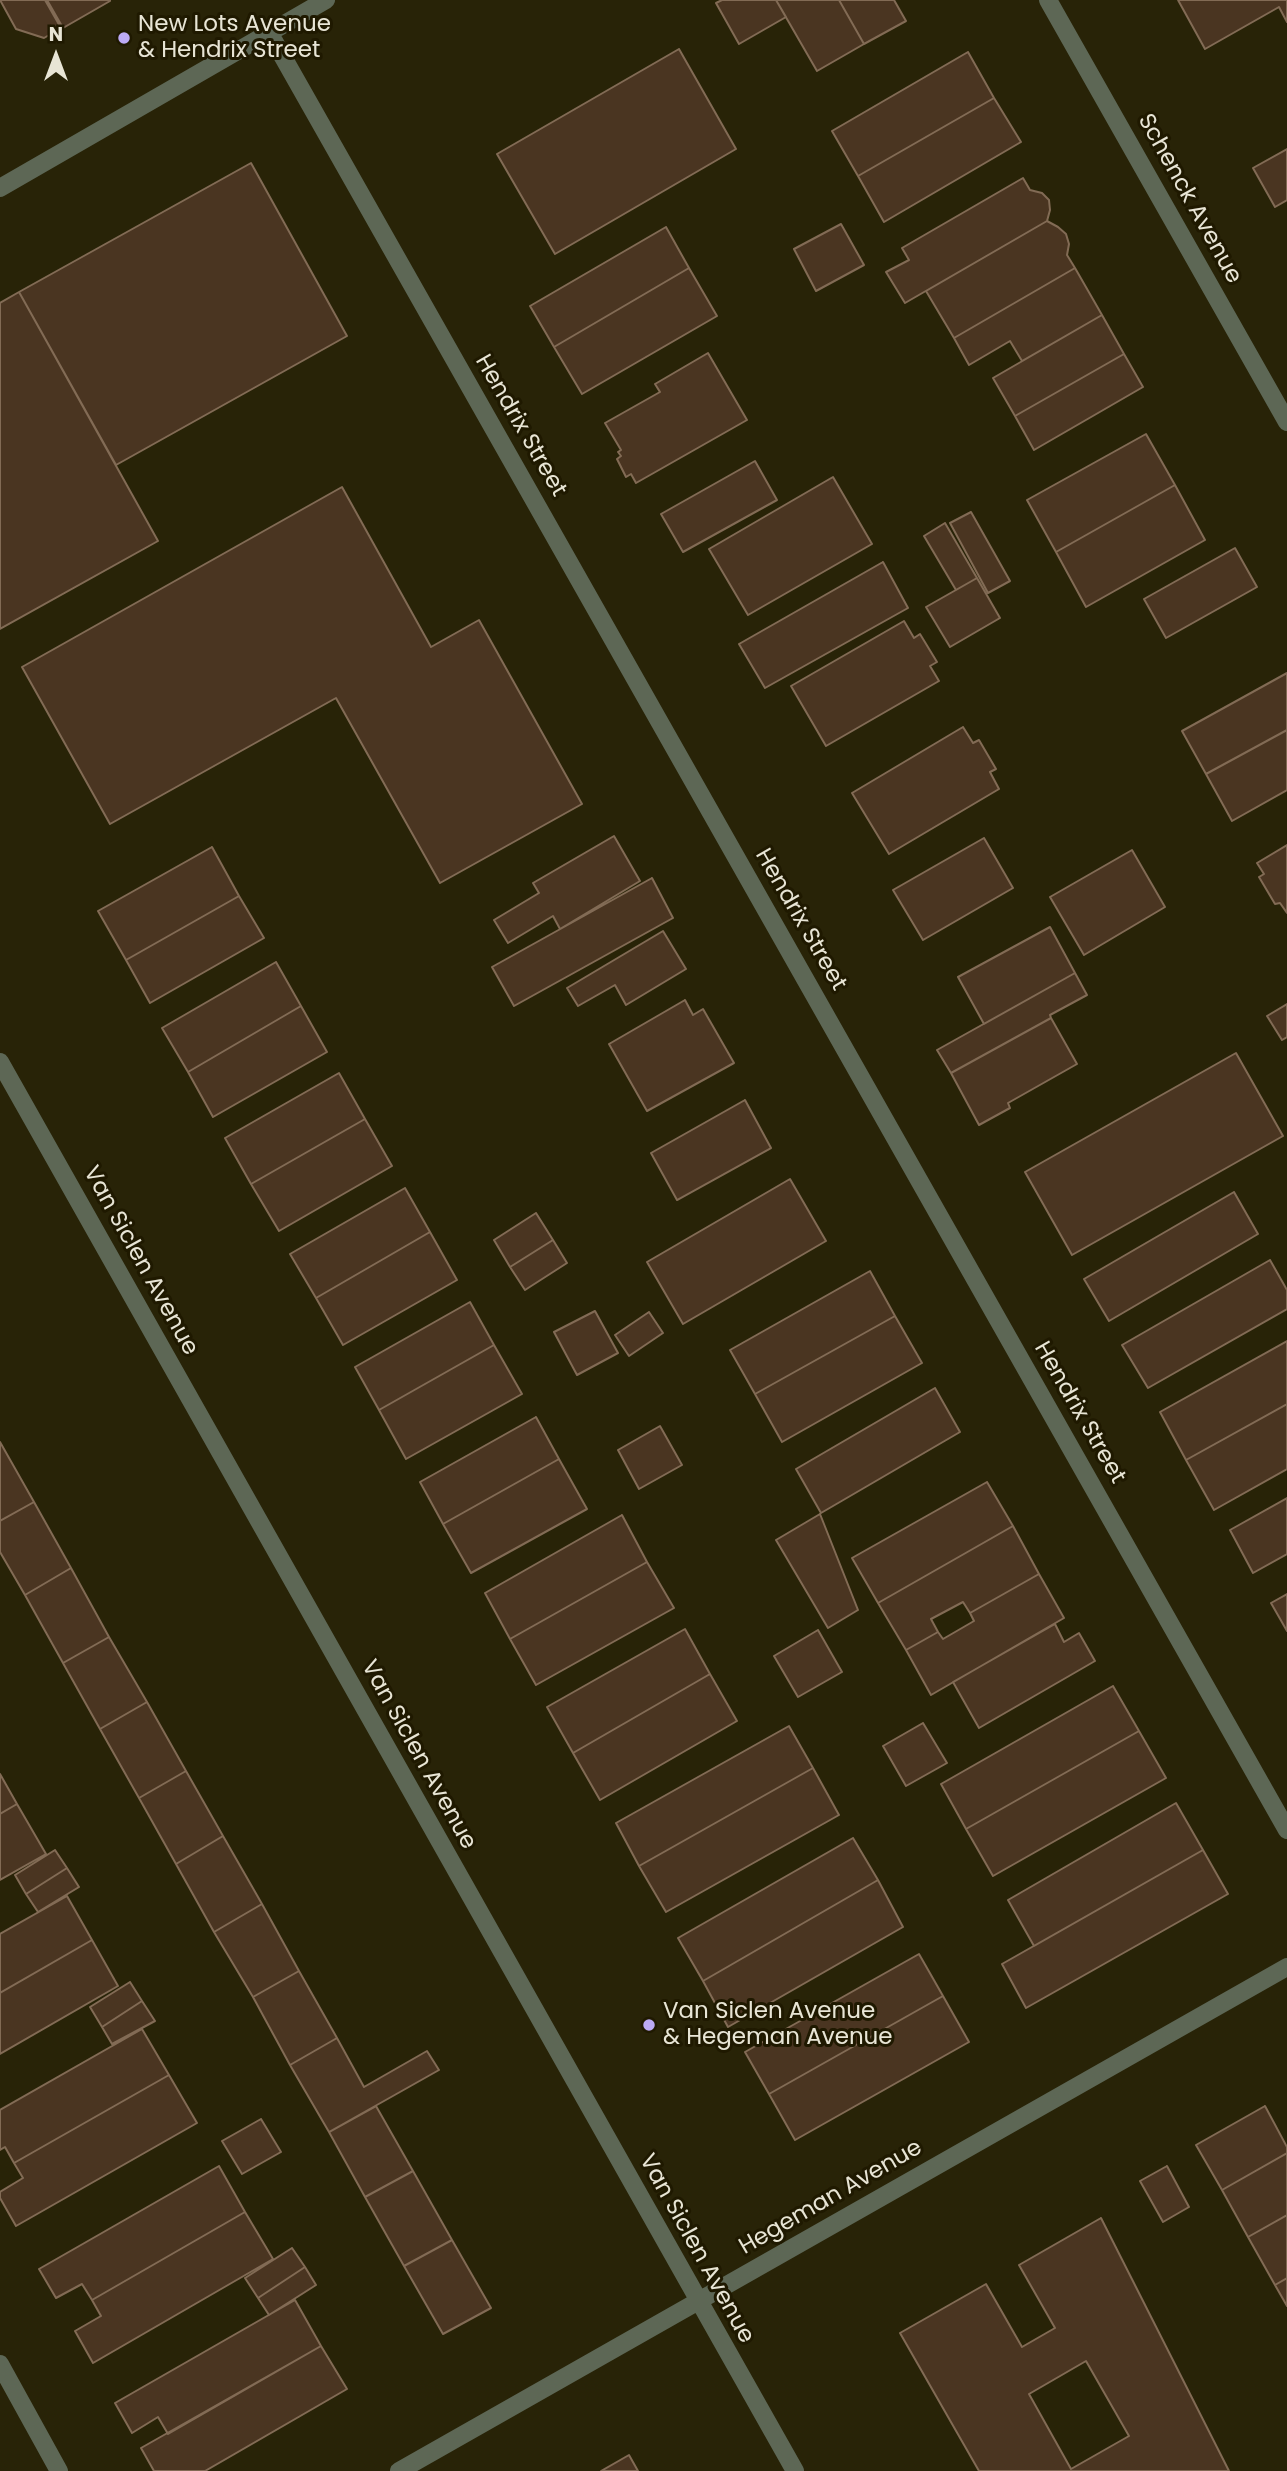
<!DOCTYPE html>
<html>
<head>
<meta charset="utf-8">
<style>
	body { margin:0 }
	#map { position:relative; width:1287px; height:2471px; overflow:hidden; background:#282307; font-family:Poppins,sans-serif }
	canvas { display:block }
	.north { position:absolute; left:21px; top:21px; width:70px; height:70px; -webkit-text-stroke:5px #1f1900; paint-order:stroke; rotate:0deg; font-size:19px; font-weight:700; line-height:28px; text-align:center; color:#e8e5d5 }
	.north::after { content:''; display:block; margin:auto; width:24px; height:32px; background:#e8e5d5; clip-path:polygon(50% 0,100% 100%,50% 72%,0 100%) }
</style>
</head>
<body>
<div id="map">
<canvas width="1287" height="2471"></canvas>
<div class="north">N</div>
</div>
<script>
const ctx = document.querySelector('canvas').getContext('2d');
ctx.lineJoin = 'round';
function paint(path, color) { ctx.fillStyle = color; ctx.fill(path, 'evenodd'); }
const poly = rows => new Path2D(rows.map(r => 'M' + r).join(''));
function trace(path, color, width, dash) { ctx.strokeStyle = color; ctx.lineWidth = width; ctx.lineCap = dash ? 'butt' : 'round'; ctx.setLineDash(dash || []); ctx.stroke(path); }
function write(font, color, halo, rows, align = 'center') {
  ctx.font = font + ' Poppins,sans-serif'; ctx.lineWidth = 6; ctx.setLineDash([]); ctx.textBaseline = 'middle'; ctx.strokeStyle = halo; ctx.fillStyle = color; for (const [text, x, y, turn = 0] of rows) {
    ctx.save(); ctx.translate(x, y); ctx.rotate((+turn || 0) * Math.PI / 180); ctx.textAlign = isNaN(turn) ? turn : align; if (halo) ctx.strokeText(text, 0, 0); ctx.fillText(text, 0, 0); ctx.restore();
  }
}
const building = poly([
	[0,0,45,0,61,28,44,38,16,29,0,0],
	[47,0,110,0,110,1,63,28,47,0],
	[722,0,776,0,786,17,739,44,716,3,722,0],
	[776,0,839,0,864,44,817,71,776,0],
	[839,0,894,0,906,21,864,44,839,0],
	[1178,0,1287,0,1287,22,1279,7,1205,49,1178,0],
	[679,49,736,149,555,254,497,154,679,49],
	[968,52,994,98,858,176,832,131,968,52],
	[994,98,1021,142,884,222,858,176,994,98],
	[1287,149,1287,200,1275,207,1253,168,1287,149],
	[251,163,347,336,116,465,19,292,251,163],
	[1023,178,1030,190,1042,193,1049,200,1050,210,1047,221,905,303,886,272,909,260,902,248,1023,178],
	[1047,221,1058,227,1066,234,1069,244,1067,255,1075,268,954,338,926,291,1047,221],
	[841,224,864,265,816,291,794,249,841,224],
	[666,227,689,268,554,347,530,306,666,227],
	[689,268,717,316,582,394,554,347,689,268],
	[1075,268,1102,315,1022,361,1010,341,969,365,954,338,1075,268],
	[19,292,158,541,0,629,0,303,19,292],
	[1102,315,1124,354,1015,416,993,378,1102,315],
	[708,353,747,420,636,483,631,474,626,477,617,459,621,456,618,452,621,450,605,423,660,392,655,384,708,353],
	[1124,354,1143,387,1034,450,1015,416,1124,354],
	[1146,434,1175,485,1056,552,1027,500,1146,434],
	[755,461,777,500,683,552,661,514,755,461],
	[833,477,872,544,748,615,709,549,833,477],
	[1175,485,1205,540,1086,607,1056,552,1175,485],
	[342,487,431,647,479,620,582,804,440,883,336,698,110,824,22,667,342,487],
	[971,512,1010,581,988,593,950,523,971,512],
	[945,523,977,578,956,590,924,536,945,523],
	[1235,548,1257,587,1166,638,1144,599,1235,548],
	[883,562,908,608,765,688,739,644,883,562],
	[977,578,1000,618,950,647,926,607,977,578],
	[904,621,914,638,920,634,937,662,930,666,939,681,826,746,791,686,904,621],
	[1287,673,1287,730,1206,774,1182,731,1287,673],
	[963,727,973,743,979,740,996,769,990,772,999,789,889,854,852,793,963,727],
	[1287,730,1287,790,1232,821,1206,774,1287,730],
	[614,836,640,881,560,929,553,916,508,943,494,920,539,893,533,883,614,836],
	[984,838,1013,888,923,940,893,890,984,838],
	[1287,845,1287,913,1280,903,1275,904,1259,877,1264,874,1257,863,1287,845],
	[212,847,239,896,126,960,98,911,212,847],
	[1132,850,1165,907,1084,955,1050,897,1132,850],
	[652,878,673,918,514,1006,492,967,652,878],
	[239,896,264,938,150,1003,126,960,239,896],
	[1050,927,1075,973,984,1024,958,977,1050,927],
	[663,931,686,969,626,1005,615,985,578,1006,567,988,663,931],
	[276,962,301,1006,188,1072,162,1028,276,962],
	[1075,973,1087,995,1050,1015,1051,1018,951,1073,937,1050,1075,973],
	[685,1000,693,1015,703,1009,734,1063,647,1111,609,1044,685,1000],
	[1287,1004,1287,1037,1282,1040,1267,1016,1287,1004],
	[301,1006,327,1052,213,1117,188,1072,301,1006],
	[1051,1018,1077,1064,1008,1103,1010,1108,979,1125,951,1073,1051,1018],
	[1236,1053,1283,1136,1072,1255,1025,1172,1236,1053],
	[339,1073,365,1119,251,1184,225,1138,339,1073],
	[745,1100,771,1148,677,1200,651,1153,745,1100],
	[365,1119,392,1166,279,1231,251,1184,365,1119],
	[790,1179,826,1241,683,1324,647,1262,790,1179],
	[405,1188,430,1232,316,1298,290,1254,405,1188],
	[1234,1192,1258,1234,1109,1321,1084,1279,1234,1192],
	[536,1213,553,1240,510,1267,494,1240,536,1213],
	[430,1232,457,1280,343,1345,316,1298,430,1232],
	[553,1240,567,1263,525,1290,510,1267,553,1240],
	[1270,1260,1287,1290,1287,1309,1148,1388,1122,1345,1270,1260],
	[870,1271,895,1316,755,1394,730,1350,870,1271],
	[470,1302,494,1345,379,1410,355,1367,470,1302],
	[595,1311,618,1353,577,1375,554,1332,595,1311],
	[649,1312,663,1333,629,1356,615,1335,649,1312],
	[895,1316,922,1363,782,1442,755,1394,895,1316],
	[1287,1341,1287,1404,1186,1460,1160,1412,1287,1341],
	[494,1345,522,1394,406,1459,379,1410,494,1345],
	[935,1388,960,1432,821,1513,796,1469,935,1388],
	[1287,1404,1287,1469,1214,1510,1186,1460,1287,1404],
	[536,1417,559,1459,443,1524,420,1482,536,1417],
	[660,1426,682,1465,639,1489,618,1450,660,1426],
	[0,1442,34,1502,0,1521,0,1442],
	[559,1459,587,1509,471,1573,443,1524,559,1459],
	[987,1482,1013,1526,878,1603,852,1558,987,1482],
	[1287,1498,1287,1554,1253,1573,1230,1530,1287,1498],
	[34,1502,71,1568,25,1595,0,1552,0,1521,34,1502],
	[820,1514,858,1610,828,1628,776,1540,820,1514],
	[622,1515,647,1562,510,1639,485,1593,622,1515],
	[1013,1526,1039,1574,970,1613,963,1602,931,1619,938,1632,906,1650,878,1603,1013,1526],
	[647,1562,674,1608,536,1685,510,1639,647,1562],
	[71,1568,109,1637,63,1663,25,1595,71,1568],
	[1039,1574,1064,1618,931,1695,906,1650,938,1632,943,1639,974,1621,970,1613,1039,1574],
	[1287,1594,1287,1631,1271,1603,1287,1594],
	[1055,1624,1064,1642,1079,1633,1095,1661,979,1728,953,1682,1055,1624],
	[685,1629,710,1674,573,1753,547,1707,685,1629],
	[818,1630,842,1672,798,1697,774,1656,818,1630],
	[109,1637,147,1702,100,1729,63,1663,109,1637],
	[710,1674,737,1721,600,1800,573,1753,710,1674],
	[1113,1686,1139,1731,966,1829,941,1784,1113,1686],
	[147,1702,186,1771,139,1798,100,1729,147,1702],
	[923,1723,947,1763,906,1786,883,1746,923,1723],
	[789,1726,813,1768,639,1866,616,1823,789,1726],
	[1139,1731,1166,1778,993,1876,966,1829,1139,1731],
	[813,1768,839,1815,666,1912,639,1866,813,1768],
	[186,1771,223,1836,176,1864,139,1798,186,1771],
	[0,1774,17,1804,0,1814,0,1774],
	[1176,1803,1203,1850,1034,1946,1008,1900,1176,1803],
	[17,1804,46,1854,0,1880,0,1814,17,1804],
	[223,1836,262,1904,214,1932,176,1864,223,1836],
	[853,1838,878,1880,703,1981,678,1938,853,1838],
	[55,1850,67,1868,26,1894,15,1875,55,1850],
	[1203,1850,1228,1894,1026,2008,1002,1964,1203,1850],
	[67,1868,79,1887,38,1912,26,1894,67,1868],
	[878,1880,903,1927,728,2027,703,1981,878,1880],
	[67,1896,92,1940,0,1993,0,1934,67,1896],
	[262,1904,299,1971,253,1997,214,1932,262,1904],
	[92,1940,118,1986,0,2054,0,1993,92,1940],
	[919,1954,943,1996,769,2094,745,2052,919,1954],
	[299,1971,337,2038,290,2065,253,1997,299,1971],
	[130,1982,142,2001,102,2027,90,2007,130,1982],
	[943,1996,969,2042,795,2140,769,2094,943,1996],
	[142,2001,155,2021,112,2044,102,2027,142,2001],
	[142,2029,169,2075,14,2163,5,2147,0,2150,0,2110,142,2029],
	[337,2038,364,2087,427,2051,439,2070,329,2132,290,2065,337,2038],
	[169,2075,197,2123,16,2226,0,2198,0,2192,23,2178,14,2163,169,2075],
	[376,2106,413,2171,365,2197,329,2132,376,2106],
	[1265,2106,1287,2147,1287,2153,1222,2190,1196,2145,1265,2106],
	[261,2119,281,2152,242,2174,222,2141,261,2119],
	[1287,2153,1287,2215,1248,2237,1222,2190,1287,2153],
	[219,2166,245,2212,92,2300,82,2284,56,2298,39,2269,219,2166],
	[1167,2166,1189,2207,1163,2222,1140,2181,1167,2166],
	[413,2171,452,2240,404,2266,365,2197,413,2171],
	[245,2212,273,2259,93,2363,75,2331,101,2316,92,2300,245,2212],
	[1287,2215,1287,2278,1275,2285,1248,2237,1287,2215],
	[1101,2218,1229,2471,979,2471,900,2333,986,2284,1022,2347,1055,2328,1019,2265,1101,2218],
	[1086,2361,1129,2436,1071,2469,1029,2394,1086,2361],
	[452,2240,491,2308,443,2334,404,2266,452,2240],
	[292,2248,305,2267,258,2298,245,2278,292,2248],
	[305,2267,316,2285,269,2315,258,2298,305,2267],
	[1287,2278,1287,2306,1275,2285,1287,2278],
	[295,2300,321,2346,168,2434,158,2417,132,2433,115,2403,295,2300],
	[321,2346,347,2389,205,2471,154,2471,141,2448,321,2346],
	[629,2455,638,2471,601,2471,629,2455]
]);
paint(building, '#4a3521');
trace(building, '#826b55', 2);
trace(poly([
	[1048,0,1287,422],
	[270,34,1287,1830],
	[0,188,326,0],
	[0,1062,795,2471],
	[0,2364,59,2471],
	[399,2471,1287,1967]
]), '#5d6755', 18);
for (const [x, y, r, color] of [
	[124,38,7,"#bcaaf5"],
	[649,2025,7,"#bcaaf5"]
]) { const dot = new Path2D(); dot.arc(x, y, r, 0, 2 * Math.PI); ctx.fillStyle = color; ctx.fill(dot); trace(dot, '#1f1900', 2.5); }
write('23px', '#e8e5d5', '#1f1900', [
	["New Lots Avenue",138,25],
	["& Hendrix Street",138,51],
	["Van Siclen Avenue",663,2012],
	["& Hegeman Avenue",663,2038]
], 'left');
write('23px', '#e8e5d5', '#1f1900', [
	["Schenck Avenue",1189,199,61],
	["Hendrix Street",520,426,60],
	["Hendrix Street",800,920,60],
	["Van Siclen Avenue",140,1261,61],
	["Hendrix Street",1079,1413,60],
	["Van Siclen Avenue",418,1755,61],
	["Hegeman Avenue",831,2198,-30],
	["Van Siclen Avenue",696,2249,61]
]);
</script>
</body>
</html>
